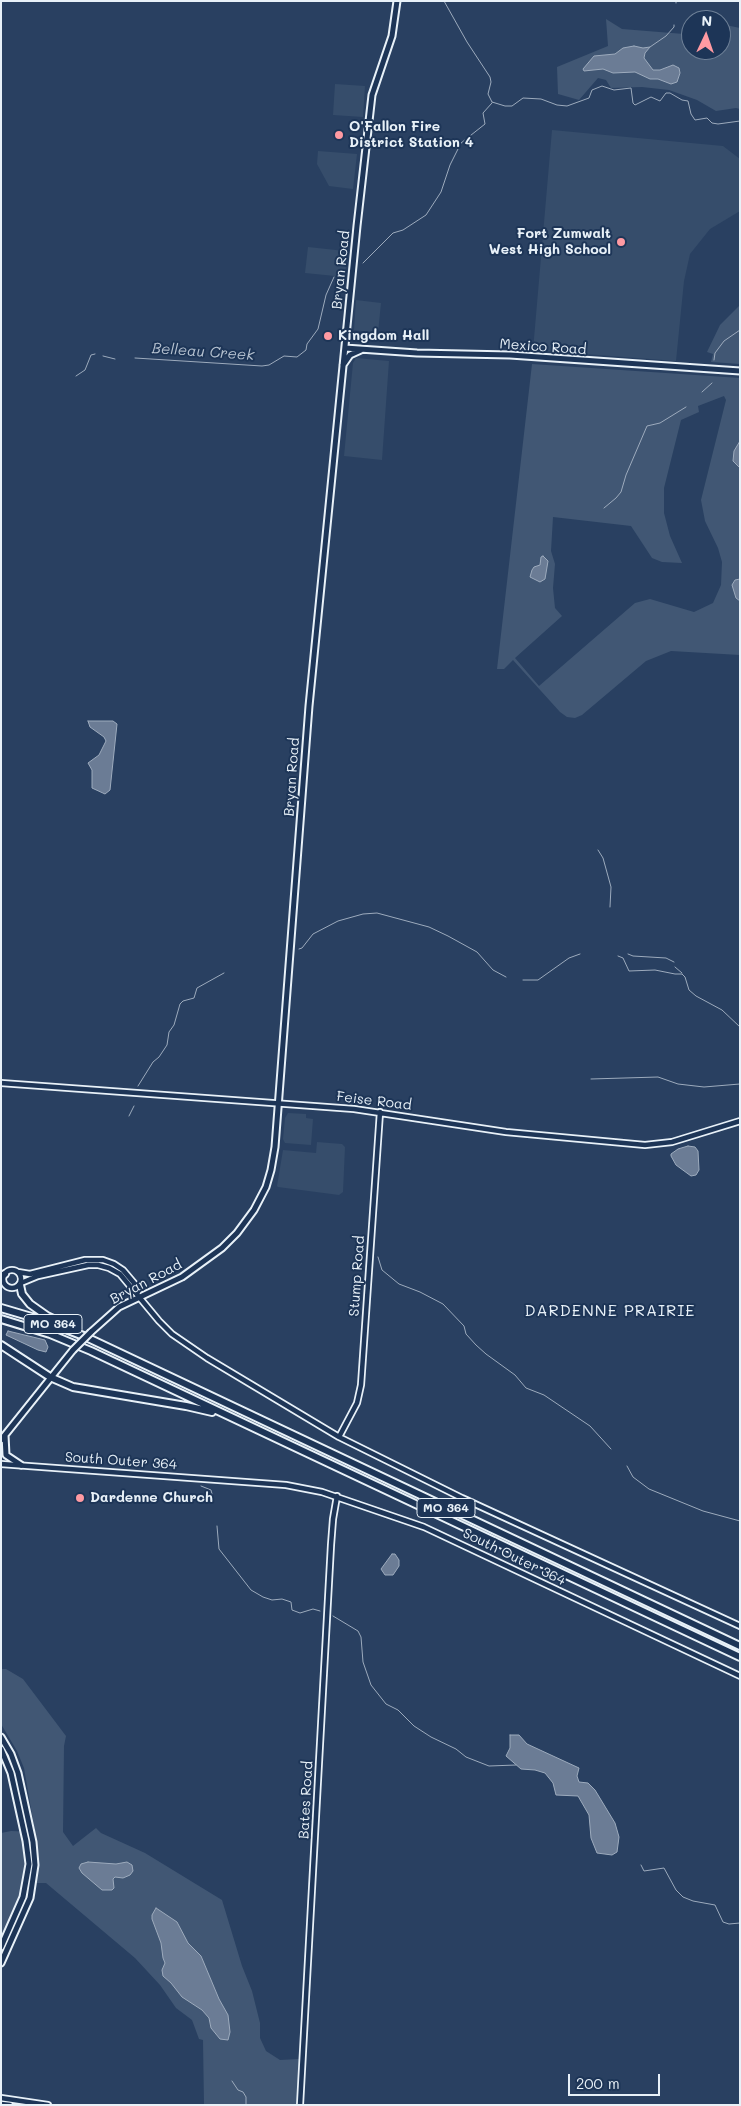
<!DOCTYPE html>
<html>
<head>
<meta charset="utf-8">
<style>
	body { margin:0 }
	#map { position:relative; width:741px; height:2106px; overflow:hidden; background:#294061; font-family:Mali,sans-serif }
	canvas { display:block }
	.frame { position:absolute; inset:0; border:2px solid #e8f1f8; pointer-events:none }
	.north { position:absolute; left:681px; top:10px; width:50px; height:50px; box-sizing:border-box; background:#1d3557; border:1px solid #6e8097; border-radius:50%; rotate:3deg; font-size:14px; font-weight:700; line-height:20px; text-align:center; color:#e8f1f8 }
	.north::after { content:''; display:block; margin:auto; width:18px; height:22px; background:#ff9aa2; clip-path:polygon(50% 0,100% 100%,50% 72%,0 100%) }
	.scale { position:absolute; left:568px; top:2074px; width:92px; height:22px; box-sizing:border-box; border:2px solid #e8f1f8; border-top:0; padding-left:6px; font-size:15px; line-height:18px; white-space:nowrap; color:#e8f1f8; -webkit-text-stroke:4px #1d3557; paint-order:stroke }
</style>
</head>
<body>
<div id="map">
<canvas width="741" height="2106"></canvas>
<div class="frame"></div>
<div class="north">N</div>
<div class="scale">200 m</div>
</div>
<script>
const ctx = document.querySelector('canvas').getContext('2d');
ctx.lineJoin = 'round';
function paint(path, color) { ctx.fillStyle = color; ctx.fill(path, 'evenodd'); }
const poly = rows => new Path2D(rows.map(r => 'M' + r).join(''));
function trace(path, color, width, dash) { ctx.strokeStyle = color; ctx.lineWidth = width; ctx.lineCap = dash ? 'butt' : 'round'; ctx.setLineDash(dash || []); ctx.stroke(path); }
function write(font, color, halo, rows, align = 'center') {
  ctx.font = font + ' Mali,sans-serif'; ctx.lineWidth = 4; ctx.setLineDash([]); ctx.textBaseline = 'middle'; ctx.strokeStyle = halo; ctx.fillStyle = color; for (const [text, x, y, turn = 0] of rows) {
    ctx.save(); ctx.translate(x, y); ctx.rotate((+turn || 0) * Math.PI / 180); ctx.textAlign = isNaN(turn) ? turn : align; if (halo) ctx.strokeText(text, 0, 0); ctx.fillText(text, 0, 0); ctx.restore();
  }
}
paint(poly([
	[335,84,365,86,363,117,333,115],
	[552,130,723,146,740,159,740,211,710,229,690,254,684,281,676,361,533,350],
	[318,151,357,154,353,189,329,186,317,164],
	[308,247,345,251,347,255,345,277,305,273],
	[356,300,381,303,378,333,354,330],
	[356,358,389,361,382,460,344,456,353,363],
	[288,1113,306,1114,306,1118,313,1119,311,1145,285,1143,283,1139,285,1118],
	[317,1142,342,1144,345,1147,343,1192,339,1195,278,1187,277,1186,283,1150,316,1153]
]), '#364d6b');
paint(poly([
	[606,19,622,29,684,34,691,31,691,50,721,50,721,24,740,28,740,109,736,108,716,111,697,100,669,90,642,87,611,88,606,80,598,78,579,100,558,94,557,67,608,46],
	[740,305,740,364,711,362,713,354,707,352,720,325],
	[532,364,740,378,740,655,671,651,646,661,582,715,575,718,567,717,560,712,513,660,504,669,497,669],
	[724,396,726,400,701,500,705,521,718,548,722,562,721,585,713,603,694,612,650,599,635,603,539,686,515,658,562,616,555,608,553,588,555,564,551,551,553,517,631,526,652,558,662,562,682,563,670,536,664,513,664,488,681,420,699,412,698,406],
	[1,1669,6,1669,23,1679,66,1736,64,1746,63,1832,73,1846,96,1828,101,1833,145,1853,222,1900,242,1966,252,1991,260,2023,260,2038,266,2051,280,2060,299,2059,297,2105,204,2105,203,2040,199,2039,192,2020,176,2008,160,1985,135,1958,46,1883,23,1883,20,1896,1,1939,1,1833,11,1831,35,1832,24,1768,17,1751,1,1724]
]), '#415774');
const water = poly([
	[634,46,643,48,650,47,645,53,644,58,653,70,660,70,673,65,679,68,680,73,677,82,671,84,658,79,650,79,635,72,613,73,603,69,584,71,583,69,594,56,615,54,623,48,634,46],
	[740,441,740,468,733,461,734,451,740,441],
	[543,556,548,561,545,579,540,582,530,577,532,570,534,567,540,565,541,557,543,556],
	[740,579,740,601,736,598,732,585,735,580,740,579],
	[88,721,113,721,117,724,110,790,105,794,92,788,92,770,88,763,99,755,106,741,104,737,90,727,88,721],
	[688,1146,695,1147,698,1151,699,1170,696,1175,691,1176,676,1165,671,1156,671,1154,678,1149,688,1146],
	[8,1331,45,1340,48,1347,46,1352,38,1350,6,1335,8,1331],
	[392,1554,395,1554,399,1560,399,1566,393,1575,385,1575,381,1569,392,1554],
	[510,1735,519,1735,527,1744,579,1768,577,1776,579,1782,588,1783,595,1790,615,1823,619,1837,617,1852,612,1855,597,1853,591,1838,589,1815,578,1796,556,1795,553,1783,545,1773,535,1770,521,1769,506,1756,510,1748,510,1735],
	[88,1862,116,1864,127,1862,132,1865,133,1871,130,1875,123,1878,115,1877,113,1879,114,1888,112,1890,102,1890,82,1873,79,1868,81,1864,88,1862],
	[156,1908,177,1922,188,1943,201,1956,219,1999,228,2015,230,2032,228,2040,220,2039,211,2028,209,2018,202,2010,182,1997,171,1983,163,1976,162,1970,165,1963,163,1958,161,1943,152,1919,152,1915,156,1908]
]);
paint(water, '#6b7c95');
trace(water, '#9dabbd', 1);
trace(poly([
	[444,1,467,42,490,77,491,82,488,94,492,102],
	[676,1,676,3],
	[650,47,666,36,674,27,674,25],
	[492,102,505,106,512,106,523,98,541,99,557,105,567,106,589,98,592,90,602,86,614,90,631,88,633,103,635,105,651,97,660,101,666,93,670,93,682,100,688,101,691,114,695,120,707,118,712,123,718,124,740,121],
	[363,263,393,233,403,230,426,215,441,192,450,165,461,143,485,124,483,113,492,103],
	[103,356,115,359],
	[135,358,262,366,269,365,284,356,297,357,306,350,307,344,318,329,326,295,334,277],
	[714,360,715,353,724,341,740,330],
	[76,376,85,370,91,355,95,354],
	[702,392,712,383],
	[604,508,616,498,621,492,626,475,647,426,660,423,686,407],
	[598,850,603,858,611,887,610,907],
	[299,949,302,948,313,934,338,921,363,914,377,913,429,927,448,936,477,952,493,970,506,977],
	[628,954,633,956,666,958,674,962],
	[618,956,623,958,629,971,655,970,675,974,682,974,685,977,689,990,696,996,722,1010,740,1027],
	[675,967,682,973],
	[523,980,538,980,569,958,580,954],
	[591,1079,658,1077,678,1084,704,1087,740,1084],
	[138,1086,153,1062,159,1057,167,1045,169,1032,174,1025,180,1004,183,1001,194,998,197,988,224,973],
	[129,1116,134,1106],
	[378,1257,382,1270,399,1284,420,1292,443,1304,464,1326,466,1334,476,1345,486,1354,515,1375,526,1388,544,1395,590,1426,611,1449],
	[627,1466,633,1477,649,1489,703,1511,740,1521],
	[201,1486,211,1490,213,1498],
	[217,1526,219,1549,251,1590,263,1597,272,1600,282,1599,291,1602,292,1610,300,1613,313,1609,320,1611],
	[333,1616,358,1631,361,1637,363,1662,371,1685,386,1704,398,1710,414,1726,431,1737,456,1749,466,1757,489,1766,516,1765],
	[641,1865,644,1871,664,1868,676,1890,683,1897,693,1901,715,1905,723,1922,729,1924,740,1923],
	[232,2081,238,2090,243,2092,246,2097,246,2105]
]), '#9dabbd', 1);
const secondary = poly([
	[1,1083,354,1109,506,1132,645,1145,672,1142,740,1121],
	'3 1279a9 9 0 1 1 18 0a9 9 0 1 1-18 0Z',
	[18,1272,30,1274,85,1260,103,1260,114,1264,123,1270,134,1283,138,1292],
	[21,1283,38,1276,88,1265,98,1265,109,1268,120,1274,159,1321,172,1334,207,1358,339,1437,462,1498,740,1626],
	[339,1437,357,1403,361,1385,380,1112],
	[1,1464,286,1485,322,1492,424,1527,740,1676],
	[1,2098,48,2105],
	[1,2104,10,2105],
	[300,2105,331,1545,333,1519,337,1496]
]);
const primary = poly([
	[345,348,417,353,510,355,740,371],
	[343,365,350,355,361,350],
	[91,1332,119,1307,182,1277,222,1248,237,1233,254,1210,266,1187,271,1170,275,1147,309,706,357,226,372,95,392,36,397,1],
	[5,1435,6,1455,21,1465],
	[1,1440,73,1350],
	[1,1737,11,1754,18,1773,33,1842,35,1865,30,1898,1,1963],
	[1,1749,11,1773,26,1841,29,1864,23,1897,1,1947]
]);
const highway = poly([
	[1,1276,5,1274],
	[20,1285,22,1294,30,1304,47,1316,66,1325],
	[1,1308,45,1321,86,1337,740,1646],
	[1,1319,50,1334,91,1351,740,1657],
	[1,1345,50,1377,73,1387,186,1406,212,1412]
]);
trace(secondary, '#e8f1f8', 8);
trace(primary, '#e8f1f8', 9);
trace(highway, '#e8f1f8', 10);
trace(secondary, '#1d3557', 4.5);
trace(primary, '#1d3557', 5);
trace(highway, '#1d3557', 6);
const primaryBridge = poly([
	[73,1350,91,1332]
]);
trace(primaryBridge, '#e8f1f8', 9, []);
trace(primaryBridge, '#1d3557', 5);
for (const [x, y, r, color] of [
	[339,135,5,"#ff9aa2"],
	[621,242,5,"#ff9aa2"],
	[328,336,5,"#ff9aa2"],
	[80,1498,5,"#ff9aa2"]
]) { const dot = new Path2D(); dot.arc(x, y, r, 0, 2 * Math.PI); ctx.fillStyle = color; ctx.fill(dot); trace(dot, '#1d3557', 2); }
for (const [x, y, w] of [
	[53,1324,58],
	[446,1508,58]
]) { const box = new Path2D(); box.roundRect(x - w / 2, y - 9.5, w, 19, 4); ctx.fillStyle = '#1d3557'; ctx.fill(box); trace(box, '#e8f1f8', 1); }
write('bold 12px', '#e8f1f8', null, [
	["MO 364",53,1324],
	["MO 364",446,1508]
]);
write('bold 14px', '#e8f1f8', '#1d3557', [
	["O'Fallon Fire",349,127],
	["District Station 4",349,143],
	["Fort Zumwalt",611,234,"right"],
	["West High School",611,250,"right"],
	["Kingdom Hall",338,336],
	["Dardenne Church",90,1498]
], 'left');
write('14px', '#e8f1f8', '#1d3557', [
	["Bryan Road",341,270,-84],
	["Mexico Road",543,347,4],
	["Bryan Road",292,777,-86],
	["Feise Road",374,1101,7],
	["Stump Road",357,1276,-86],
	["Bryan Road",146,1282,-28],
	["South Outer 364",121,1461,4],
	["South Outer 364",514,1557,26],
	["Bates Road",306,1800,-87]
]);
write('italic 15px', '#b6c2d0', '#1d3557', [
	["Belleau Creek",203,352,4]
]);
ctx.letterSpacing = '1px';
write('16px', '#e8f1f8', '#1d3557', [
	["DARDENNE PRAIRIE",610,1311]
]);
ctx.letterSpacing = '0px';
</script>
</body>
</html>
